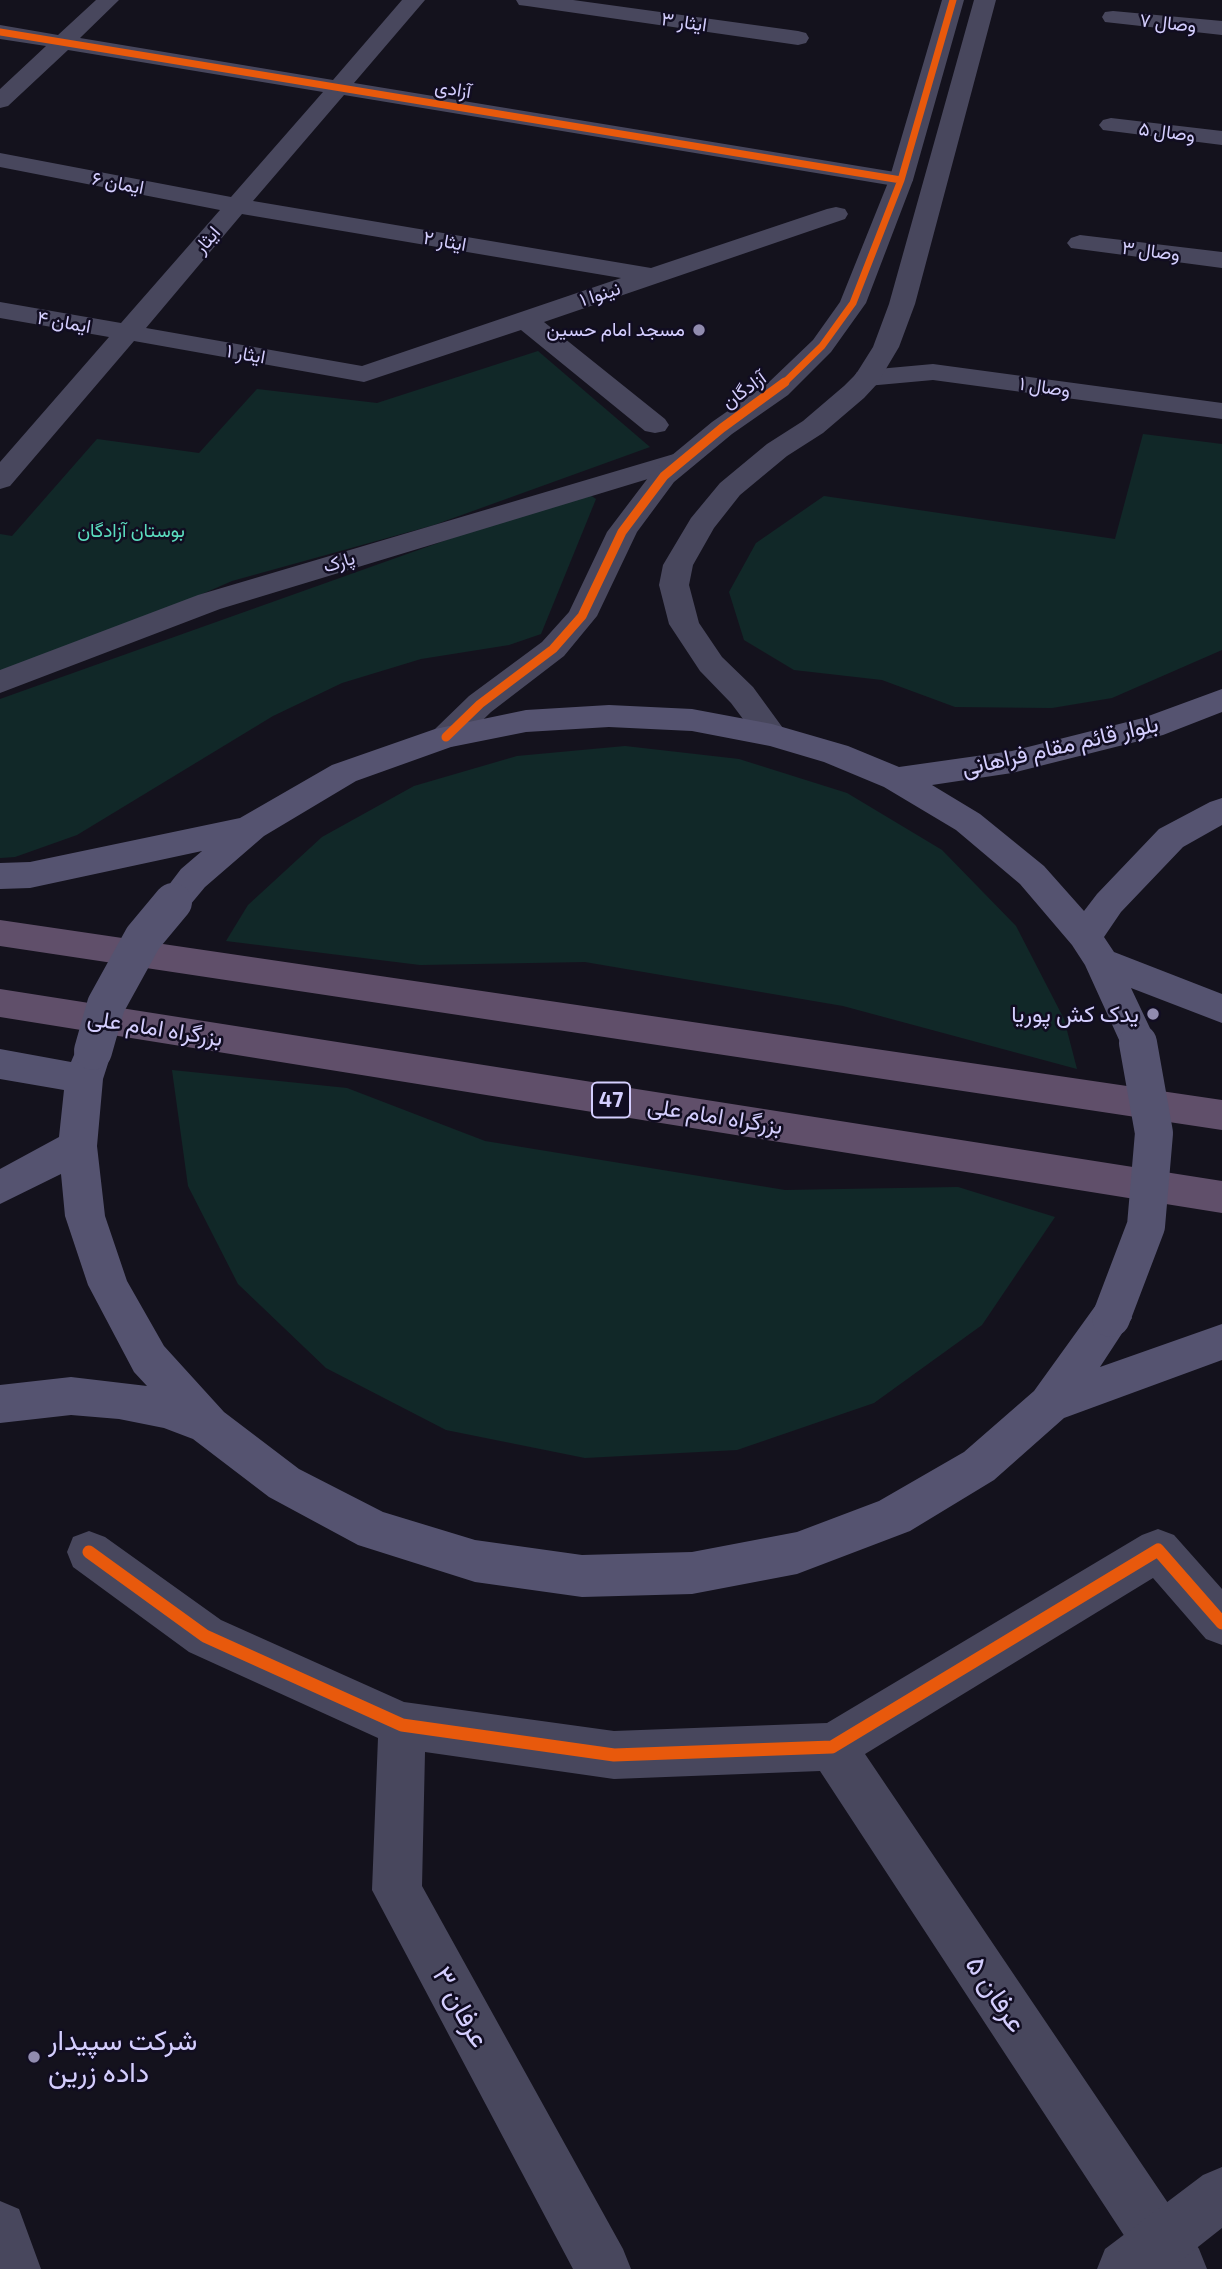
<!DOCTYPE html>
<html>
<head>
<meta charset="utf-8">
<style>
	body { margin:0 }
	canvas { display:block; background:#14121d }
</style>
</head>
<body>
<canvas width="1222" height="2269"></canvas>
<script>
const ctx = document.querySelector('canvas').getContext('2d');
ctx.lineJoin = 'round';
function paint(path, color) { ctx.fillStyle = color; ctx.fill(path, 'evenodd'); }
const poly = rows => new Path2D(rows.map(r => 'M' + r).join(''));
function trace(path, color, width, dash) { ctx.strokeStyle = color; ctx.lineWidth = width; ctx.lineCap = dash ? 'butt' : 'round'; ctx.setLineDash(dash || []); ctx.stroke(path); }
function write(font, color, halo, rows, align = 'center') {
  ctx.font = font + ' "Exo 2",Vazirmatn,sans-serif'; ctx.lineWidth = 5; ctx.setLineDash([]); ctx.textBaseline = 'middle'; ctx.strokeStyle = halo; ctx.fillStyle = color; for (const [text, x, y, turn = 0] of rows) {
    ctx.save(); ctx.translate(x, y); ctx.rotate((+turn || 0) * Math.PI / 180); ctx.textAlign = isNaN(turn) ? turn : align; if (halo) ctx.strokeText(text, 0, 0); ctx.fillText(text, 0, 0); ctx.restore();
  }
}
paint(poly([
	[538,351,650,447,434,525,232,581,41,664,0,679,0,534,12,536,97,439,199,453,257,389,377,403],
	[1143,434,1222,444,1222,650,1112,698,1052,708,955,707,882,680,794,670,744,640,729,592,756,543,824,496,1115,539],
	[584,491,596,499,541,634,509,645,421,659,342,683,273,716,77,835,15,857,0,858,0,699],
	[625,746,739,759,847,793,942,850,1016,926,1064,1019,1077,1069,843,1006,585,962,420,965,226,941,248,905,322,837,414,786,517,756],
	[172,1070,347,1088,485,1141,785,1190,958,1187,1055,1217,982,1325,874,1403,737,1450,585,1458,446,1430,326,1368,238,1284,188,1186]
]), '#112828');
paint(poly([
	[96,0,119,0,80,38,333,80,402,0,425,0,354,83,901,173,910,175,913,180,910,185,901,187,344,95,253,201,651,268,827,209,836,207,845,209,848,214,845,219,544,322,665,419,669,425,665,431,655,433,645,431,521,330,364,382,134,341,10,486,0,489,0,462,109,337,0,318,0,302,121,323,220,210,0,167,0,153,231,197,323,92,68,50,8,106,0,108,0,89,46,46,0,39,0,25,58,35,96,0],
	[242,214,621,278,362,366,146,328,242,214],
	[516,0,573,0,798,31,806,33,809,38,806,43,798,45,527,6,519,5,516,0],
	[1113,11,1222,21,1222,35,1105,22,1102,17,1105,12,1113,11],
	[1111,118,1222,131,1222,145,1103,130,1099,125,1103,120,1111,118],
	[1080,235,1222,252,1222,268,1071,248,1067,243,1071,238,1080,235],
	[933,364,1222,403,1222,419,933,380,867,386,857,384,853,378,857,372,867,370,933,364],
	[684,451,694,453,698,459,694,465,220,609,0,693,0,670,198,595,684,451],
	[1158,1529,1174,1535,1222,1589,1222,1645,1206,1639,1153,1578,865,1754,1199,2249,1207,2269,1146,2269,820,1771,614,1779,425,1752,422,1886,623,2249,631,2269,573,2269,372,1890,378,1738,189,1652,73,1567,67,1552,73,1537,89,1531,105,1537,221,1620,404,1702,614,1731,827,1723,1142,1535,1158,1529],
	[0,2201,19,2209,41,2269,0,2269,0,2201]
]), '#48475d');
paint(poly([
	[942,0,964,0,913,180,866,303,831,352,788,395,732,434,674,482,637,532,597,616,564,656,491,712,457,745,446,748,435,745,430,737,435,729,469,696,542,642,569,612,607,532,654,470,712,422,768,383,813,340,840,302,889,180,942,0],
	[974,0,996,0,915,304,899,347,877,384,864,398,823,433,787,456,740,495,714,528,693,565,689,585,699,623,722,657,753,687,788,735,783,743,772,746,761,743,731,703,700,671,669,624,659,585,663,565,691,518,720,483,767,444,803,421,844,386,856,374,873,347,889,304,974,0],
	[1222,2167,1222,2228,1170,2269,1097,2269,1105,2249,1203,2175,1222,2167]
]), '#48475d');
paint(poly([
	[1222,689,1222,712,1163,735,1012,773,932,785,980,814,1044,866,1084,911,1097,894,1159,829,1210,802,1222,798,1222,825,1183,847,1121,912,1104,937,1114,952,1222,994,1222,1023,1131,988,1157,1043,1151,1053,1138,1057,1125,1053,1085,965,1072,945,1020,884,956,830,884,787,824,762,770,746,692,731,609,727,526,732,451,747,356,781,264,836,205,887,185,911,173,915,161,911,156,902,181,869,202,851,30,888,0,889,0,863,30,862,240,818,332,765,435,729,526,710,609,705,692,709,772,724,848,746,899,767,1012,751,1143,718,1222,689],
	[93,1036,106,1041,112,1051,103,1079,97,1146,105,1216,127,1281,164,1346,224,1412,299,1469,383,1512,475,1540,582,1555,692,1552,797,1532,879,1501,964,1452,1034,1391,1096,1305,1111,1300,1126,1305,1132,1318,1100,1367,1222,1324,1222,1360,1064,1418,994,1480,910,1531,797,1574,692,1594,582,1597,475,1582,358,1545,269,1497,193,1439,164,1428,119,1419,71,1415,0,1423,0,1385,71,1377,147,1386,134,1372,88,1285,65,1216,61,1174,0,1204,0,1169,59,1137,64,1090,0,1079,0,1049,71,1062,80,1041,93,1036]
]), '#555370');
paint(poly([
	[0,920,1222,1100,1222,1130,0,946,0,920],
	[0,989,1222,1181,1222,1213,0,1017,0,989]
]), '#604f6a');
trace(poly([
	[93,1051,106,1005,143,938,173,902],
	[1111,1318,1146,1226,1154,1133,1138,1043]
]), '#555370', 38);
trace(poly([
	[0,32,901,180],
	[783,384,822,346,853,303,901,180,953,0]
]), '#e8590c', 7);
trace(poly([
	[446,737,480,704,553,649,582,616,622,532,664,476,722,428,785,382]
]), '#e8590c', 9);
trace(poly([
	[89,1552,205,1636,402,1725,614,1755,832,1747,1158,1550,1222,1623]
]), '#e8590c', 13);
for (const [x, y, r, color] of [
	[699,330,7,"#918caf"],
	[1153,1014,7,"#918caf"],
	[34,2057,7,"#918caf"]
]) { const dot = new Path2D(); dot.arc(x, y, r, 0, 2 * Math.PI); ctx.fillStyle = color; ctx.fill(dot); trace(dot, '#110d21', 2.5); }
write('19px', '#d4cefe', '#110d21', [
	["ایثار ۳",684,22,8],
	["وصال ۷",1168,23,6],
	["آزادی",453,89,9],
	["وصال ۵",1167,132,7],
	["ایمان ۶",118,183,11],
	["ایثار",207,240,-49],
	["ایثار ۲",445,241,10],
	["وصال ۳",1151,251,7],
	["نینوا ۱",600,294,-18],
	["ایمان ۴",64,322,10],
	["ایثار ۱",246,354,10],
	["وصال ۱",1045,387,8],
	["آزادگان",744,390,-36],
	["پارک",339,562,-17]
]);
write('19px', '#d4cefe', '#110d21', [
	["مسجد امام حسین",685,330]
], 'right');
write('19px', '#5bddbf', '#110d21', [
	["بوستان آزادگان",131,531]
]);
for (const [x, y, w] of [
	[611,1100,38]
]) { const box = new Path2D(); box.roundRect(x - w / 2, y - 17.5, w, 35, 5); ctx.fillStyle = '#110d21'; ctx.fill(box); trace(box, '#d4cefe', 2); }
write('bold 21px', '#d4cefe', null, [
	["47",611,1100]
]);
write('23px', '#d4cefe', '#110d21', [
	["بلوار قائم مقام فراهانی",1060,746,-13],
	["بزرگراه امام علی",155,1028,9],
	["بزرگراه امام علی",715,1116,9]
]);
write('23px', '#d4cefe', '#110d21', [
	["یدک کش پوریا",1139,1014]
], 'right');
write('28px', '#d4cefe', '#110d21', [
	["عرفان ۵",996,1994,56],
	["عرفان ۳",461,2007,61]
]);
write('28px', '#d4cefe', '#110d21', [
	["شرکت سپیدار",48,2041],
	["داده زرین",48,2073]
], 'left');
</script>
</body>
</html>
